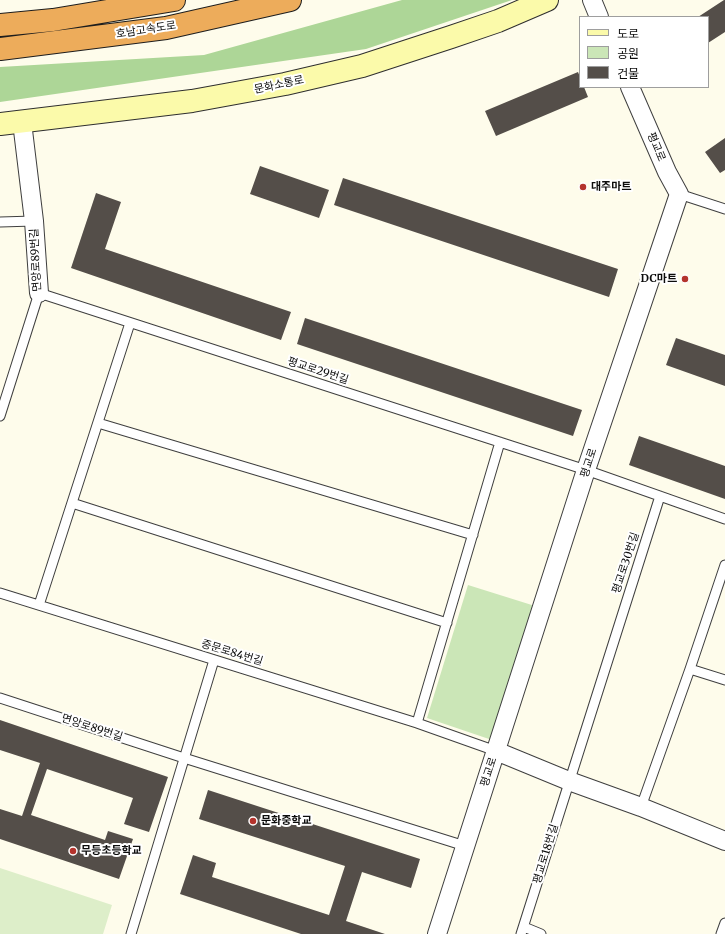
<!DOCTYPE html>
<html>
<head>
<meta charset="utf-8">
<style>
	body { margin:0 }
	#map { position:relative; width:725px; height:934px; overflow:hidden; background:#fefceb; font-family:Merriweather,"Noto Sans KR",serif }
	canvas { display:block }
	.legend { position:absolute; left:579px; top:16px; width:130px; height:72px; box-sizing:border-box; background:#fff; border:1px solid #9e9e9e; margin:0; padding:5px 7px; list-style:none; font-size:12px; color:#0c0c0c }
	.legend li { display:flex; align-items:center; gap:8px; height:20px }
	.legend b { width:20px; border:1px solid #9e9e9e }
</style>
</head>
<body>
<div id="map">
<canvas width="725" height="934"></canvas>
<ul class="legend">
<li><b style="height:5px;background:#fbfaaa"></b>도로</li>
<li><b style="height:11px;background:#cbe6b7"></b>공원</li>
<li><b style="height:11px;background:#544e49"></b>건물</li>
</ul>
</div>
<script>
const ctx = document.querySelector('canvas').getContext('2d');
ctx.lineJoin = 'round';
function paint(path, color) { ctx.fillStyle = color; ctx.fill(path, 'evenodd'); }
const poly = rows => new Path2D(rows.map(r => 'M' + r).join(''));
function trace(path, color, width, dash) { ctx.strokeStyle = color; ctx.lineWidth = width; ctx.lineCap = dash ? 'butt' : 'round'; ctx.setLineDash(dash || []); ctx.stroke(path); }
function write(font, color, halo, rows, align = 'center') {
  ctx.font = font + ' Merriweather,"Noto Sans KR",serif'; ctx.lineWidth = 4; ctx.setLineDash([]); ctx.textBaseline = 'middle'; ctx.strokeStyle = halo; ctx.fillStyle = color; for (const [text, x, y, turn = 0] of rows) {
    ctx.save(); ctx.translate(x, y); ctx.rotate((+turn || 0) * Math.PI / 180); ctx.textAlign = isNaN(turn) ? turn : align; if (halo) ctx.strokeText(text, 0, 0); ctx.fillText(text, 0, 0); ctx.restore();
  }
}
paint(poly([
	[468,585,535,606,492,740,427,718]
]), '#cbe6b7');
paint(poly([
	[402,0,512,0,366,49,0,102,0,67,204,55]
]), '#add697');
paint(poly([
	[0,868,112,905,103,934,0,934]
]), '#ddeec9');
paint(poly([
	[724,0,725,0,725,32,708,43,708,17,698,17],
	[578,72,580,77,580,87,584,87,588,97,496,136,485,111],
	[725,138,725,170,720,173,705,152],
	[260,166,329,190,319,218,250,194],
	[343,178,618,269,609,297,334,205],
	[96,193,121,202,105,249,291,312,281,340,71,268],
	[305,318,582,410,573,436,297,344],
	[676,338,725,355,725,386,666,365],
	[639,436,725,466,725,499,629,465],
	[0,720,168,777,149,832,124,824,133,798,47,769,31,815,105,840,108,831,133,839,119,879,0,839,0,809,22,816,40,763,0,750],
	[208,790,420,859,411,888,362,872,346,921,385,934,301,934,180,894,193,855,216,863,212,877,329,915,345,866,199,819]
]), '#544e49');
const lane = poly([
	[679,194,725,209],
	[0,222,34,221],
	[0,416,39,293,586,470,725,519],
	[98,423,473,535],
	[72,503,447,623],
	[0,593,417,723,496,751],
	[39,605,130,323],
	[690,669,725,680],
	[0,698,184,758,465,846],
	[417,723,500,442],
	[641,807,690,669,725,565],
	[524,927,541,934],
	[131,934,214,660],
	[521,934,660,496],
	[721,934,725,923]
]);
const street = poly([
	[592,0,599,17],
	[22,122,34,221,39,293],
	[496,751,569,781,641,807,725,841],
	[437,934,586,470,679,194,667,172,630,87]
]);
const secondary = poly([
	[0,124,192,101,285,84,362,66,451,37,498,21,547,0]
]);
const highway = poly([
	[0,25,53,20,174,0],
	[0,49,166,28,290,0]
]);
trace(lane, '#3f3f3f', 11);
trace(street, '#3f3f3f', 20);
trace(secondary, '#2e2e2e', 24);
trace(highway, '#1d1d1d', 24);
trace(lane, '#fff', 9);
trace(street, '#fff', 18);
trace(secondary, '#fbfaaa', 22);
trace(highway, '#edac5b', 22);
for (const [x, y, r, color] of [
	[583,187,4,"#b4332c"],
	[685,279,4,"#b4332c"],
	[253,821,4,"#b4332c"],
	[73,851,4,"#b4332c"]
]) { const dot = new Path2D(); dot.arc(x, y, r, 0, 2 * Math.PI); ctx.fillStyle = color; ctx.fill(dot); trace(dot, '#fff', 1.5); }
write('11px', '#0c0c0c', '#fff', [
	["호남고속도로",146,30,-9],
	["문화소통로",279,85,-12],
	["평교로",656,147,67],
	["면앙로89번길",36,260,-93],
	["평교로29번길",318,371,18],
	["평교로",589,463,-72],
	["평교로30번길",626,563,-72],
	["중문로84번길",232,653,17],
	["면앙로89번길",92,728,18],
	["평교로",489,772,-72],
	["평교로18번길",546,854,-73]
]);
write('bold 11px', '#0c0c0c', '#fff', [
	["대주마트",591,187],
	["DC마트",677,279,"right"],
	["문화중학교",261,821],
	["무등초등학교",81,851]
], 'left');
</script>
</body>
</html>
